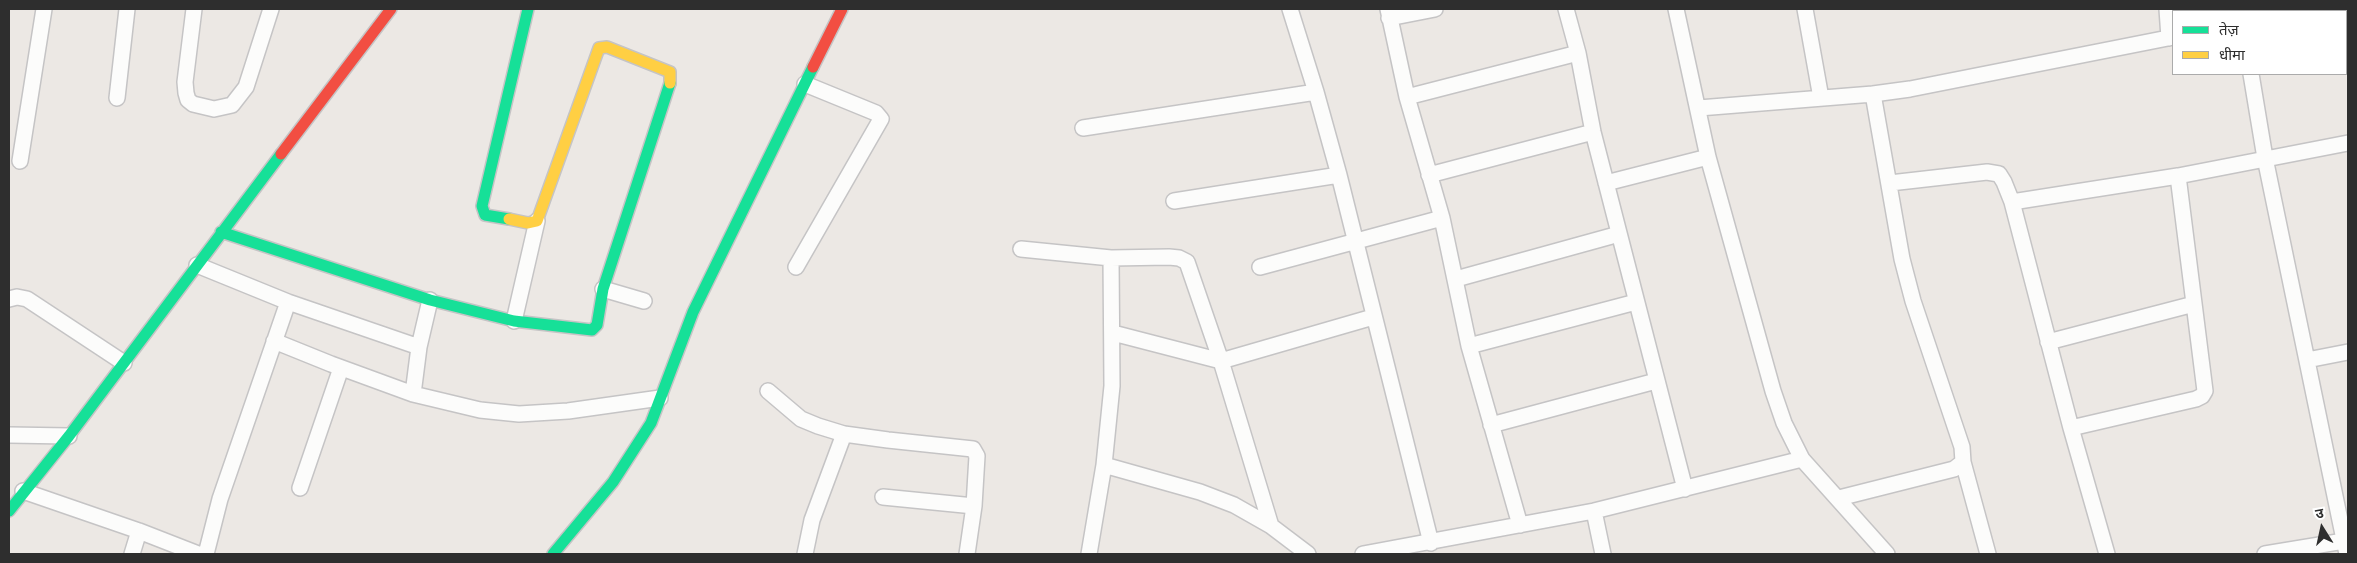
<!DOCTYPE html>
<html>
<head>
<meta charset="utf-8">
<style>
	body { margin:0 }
	#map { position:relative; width:2357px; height:563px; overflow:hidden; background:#ece8e4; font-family:"Archivo Narrow","Noto Sans Devanagari",sans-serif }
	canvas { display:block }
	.frame { position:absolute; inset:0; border:10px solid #2e2e2e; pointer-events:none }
	.legend { position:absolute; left:2172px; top:10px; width:175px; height:65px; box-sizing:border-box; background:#fff; border:1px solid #ababab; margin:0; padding:6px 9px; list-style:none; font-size:15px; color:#2e2e2e }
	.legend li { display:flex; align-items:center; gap:10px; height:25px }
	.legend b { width:25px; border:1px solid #ababab }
	.north { position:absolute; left:2297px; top:503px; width:50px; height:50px; -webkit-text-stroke:4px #fff; paint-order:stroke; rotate:350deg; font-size:14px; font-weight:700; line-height:20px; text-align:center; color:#2e2e2e }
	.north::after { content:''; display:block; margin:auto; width:18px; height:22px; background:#2e2e2e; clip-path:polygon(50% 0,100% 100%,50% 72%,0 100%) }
</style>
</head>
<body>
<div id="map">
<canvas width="2357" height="563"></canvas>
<div class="frame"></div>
<ul class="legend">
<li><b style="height:6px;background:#16e098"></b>तेज़</li>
<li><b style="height:6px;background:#ffcf43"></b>धीमा</li>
</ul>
<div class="north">उ</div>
</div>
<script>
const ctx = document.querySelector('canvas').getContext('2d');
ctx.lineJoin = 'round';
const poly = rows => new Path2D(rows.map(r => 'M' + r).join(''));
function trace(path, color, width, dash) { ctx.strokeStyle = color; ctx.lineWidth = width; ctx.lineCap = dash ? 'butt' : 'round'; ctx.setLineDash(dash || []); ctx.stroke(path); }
const street = poly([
	[194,9,185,82,186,93,188,100,193,104,214,109,232,105,246,87,271,9],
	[1290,9,1316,92,1339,175,1431,543],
	[1388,9,1407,97,1442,218,1469,346,1520,525],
	[1566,9,1578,53,1593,132,1685,489],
	[1676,9,1708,157,1773,391,1784,423,1802,459,1887,554],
	[1805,9,1821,98],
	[2167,9,2169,38],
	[2346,16,2348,16],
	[1389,18,1435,9],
	[2251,74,2265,158,2347,554],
	[1407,97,1578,53],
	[117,98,127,9],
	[1699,108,1873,94,1910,89,2173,37],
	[1083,128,1316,92],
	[20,161,44,9],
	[1429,175,1593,132],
	[1606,183,1708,157],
	[1890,183,1987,172,1999,174,2004,182,2012,202,2071,428,2107,554],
	[1174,201,1339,175],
	[2012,202,2178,176,2348,143],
	[1021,249,1111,258,1169,257,1179,258,1187,262,1221,361,1271,526],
	[197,265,288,302,419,347],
	[796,267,881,119,876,113,805,84],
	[1260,267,1442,218],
	[1456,279,1619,234],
	[603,289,644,301],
	[9,299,17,297,27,299,124,363],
	[514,321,537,221],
	[1113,333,1221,361,1373,317],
	[274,341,331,364,413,394,480,410,519,414,568,411,660,398],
	[2048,342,2194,304],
	[1469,346,1636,302],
	[2307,360,2348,352],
	[768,391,801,419,818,426,844,434,888,440,973,449,977,456,974,506,967,554],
	[413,394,419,347,430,300],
	[1491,425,1656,381],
	[2071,428,2196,399,2202,396,2205,391,2178,176],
	[9,435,69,436],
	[1963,462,1988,554],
	[1104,465,1200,492,1234,505,1271,526,1308,554],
	[300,488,341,368],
	[23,491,139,531,198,554],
	[883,497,974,506],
	[1839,498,1954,469,1963,462,1962,447,1913,301,1902,259,1873,94],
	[1594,511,1603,554],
	[132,554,139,531],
	[206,554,220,499,288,302],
	[805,554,812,520,844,434],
	[1089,554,1104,465,1112,386,1111,258],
	[1363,554,1594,511,1802,459],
	[2265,554,2344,541]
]);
const fast = poly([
	[509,219,485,215,482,206,528,9],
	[221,232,430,300,514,321,592,330,597,325,603,289,670,83],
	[9,511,69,436,281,154],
	[553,554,613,482,651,423,693,312,813,67]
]);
const slow = poly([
	[509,219,528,223,537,221,599,48,607,47,670,72,670,83]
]);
const jam = poly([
	[813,67,842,9],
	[281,154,391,9]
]);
trace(street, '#c5c4c5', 18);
trace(fast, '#c5c4c5', 14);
trace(slow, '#c5c4c5', 14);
trace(jam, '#c5c4c5', 14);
trace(street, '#fcfcfb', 15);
trace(fast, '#16e098', 11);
trace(slow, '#ffcf43', 11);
trace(jam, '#f24e42', 11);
</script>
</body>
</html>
